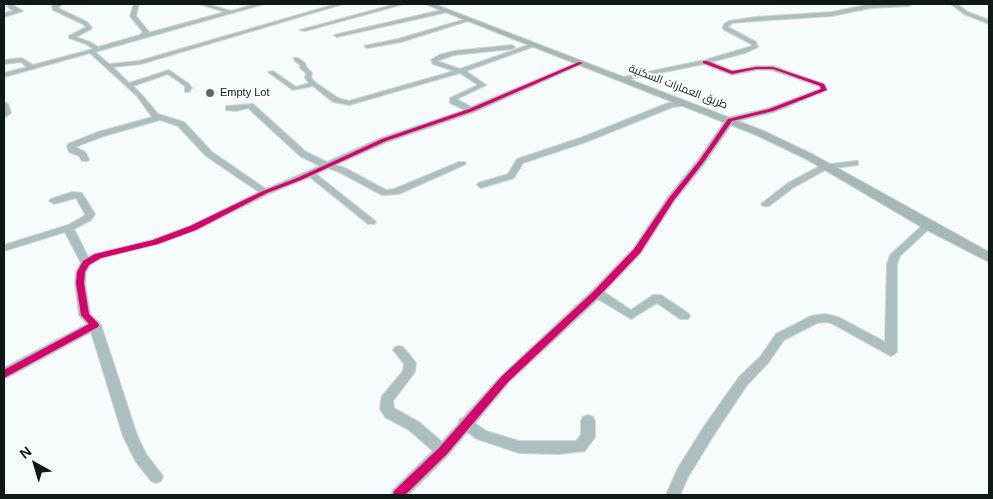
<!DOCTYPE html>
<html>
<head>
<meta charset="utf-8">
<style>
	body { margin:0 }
	#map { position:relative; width:993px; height:499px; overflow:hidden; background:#f6fbfb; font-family:Helvetica,sans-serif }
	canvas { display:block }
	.frame { position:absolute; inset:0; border:5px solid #0f1918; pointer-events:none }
	.north { position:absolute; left:10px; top:439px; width:50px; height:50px; -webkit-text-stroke:4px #fff; paint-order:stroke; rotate:321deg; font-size:14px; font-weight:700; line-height:20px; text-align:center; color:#0f1918 }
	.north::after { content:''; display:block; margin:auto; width:18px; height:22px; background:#0f1918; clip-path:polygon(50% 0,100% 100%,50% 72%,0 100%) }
</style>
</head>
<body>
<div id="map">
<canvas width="993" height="499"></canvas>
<div class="frame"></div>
<div class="north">N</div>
</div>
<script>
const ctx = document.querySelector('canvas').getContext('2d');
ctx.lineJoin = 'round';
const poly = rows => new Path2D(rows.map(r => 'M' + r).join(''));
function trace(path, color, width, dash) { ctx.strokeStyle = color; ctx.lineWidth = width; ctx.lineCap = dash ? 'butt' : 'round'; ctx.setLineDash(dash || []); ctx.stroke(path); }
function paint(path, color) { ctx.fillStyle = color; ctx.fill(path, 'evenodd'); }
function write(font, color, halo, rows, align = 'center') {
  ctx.font = font + ' Helvetica,Cairo,sans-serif'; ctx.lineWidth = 4; ctx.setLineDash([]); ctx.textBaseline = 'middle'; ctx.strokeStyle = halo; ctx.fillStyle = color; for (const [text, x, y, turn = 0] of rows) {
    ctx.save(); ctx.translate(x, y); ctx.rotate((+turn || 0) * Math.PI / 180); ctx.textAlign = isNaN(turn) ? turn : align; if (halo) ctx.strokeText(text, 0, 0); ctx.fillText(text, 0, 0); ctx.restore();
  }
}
const minor = poly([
	[6,4,11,4,23,11,4,17,4,13,14,11,10,9,6,4],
	[56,4,62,4,58,8,87,22,92,28,91,29,76,37,90,42,98,47,140,35,143,32,130,16,134,4,139,4,136,16,149,32,148,33,225,12,200,4,207,4,231,11,256,4,264,4,95,52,109,64,139,61,336,4,343,4,141,64,113,67,129,83,169,70,189,84,192,88,189,92,185,92,185,86,168,74,133,86,141,94,158,114,184,122,212,152,266,189,320,166,300,156,248,108,236,111,226,110,226,106,253,104,306,152,327,162,381,138,465,110,450,103,450,98,478,85,460,73,349,105,333,102,313,86,293,90,268,72,273,71,296,87,309,83,305,78,306,73,300,68,300,65,294,60,294,58,298,58,305,63,306,67,312,73,311,78,316,83,338,98,349,101,454,71,433,64,431,60,439,55,454,51,512,45,515,47,512,49,454,55,437,61,460,69,531,44,535,44,535,46,466,71,486,85,457,99,471,107,579,62,584,63,474,112,387,142,335,165,345,168,386,190,394,189,459,162,465,162,466,164,399,194,382,195,339,172,328,168,316,174,374,220,376,222,374,224,368,224,310,177,268,194,196,230,158,244,101,258,90,265,86,272,85,283,90,314,101,325,137,435,146,454,163,476,161,481,156,483,151,481,136,462,123,436,91,332,4,379,4,368,87,324,79,315,75,283,76,272,81,263,65,232,4,251,4,245,68,225,84,216,85,214,76,198,54,204,49,201,51,199,72,192,82,193,95,214,91,220,74,229,88,257,94,254,152,240,190,226,259,192,206,156,178,126,160,120,104,136,75,147,85,152,89,159,88,161,82,161,79,156,69,152,67,146,68,144,98,132,152,117,137,96,90,53,4,77,4,73,27,67,21,62,4,64,4,60,22,58,33,65,93,49,86,44,69,38,69,36,86,27,83,24,53,10,52,6,56,4],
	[396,4,404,4,305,31,300,30,396,4],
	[871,4,912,4,909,6,871,8,832,16,756,21,732,23,728,27,756,42,758,47,745,53,711,62,733,71,756,66,773,66,824,84,827,90,774,112,733,122,704,164,675,200,641,253,604,292,631,310,653,295,661,295,688,313,690,316,688,319,680,319,657,303,631,319,598,299,509,382,475,423,486,431,519,441,576,441,581,435,581,421,583,417,588,415,593,417,595,421,595,437,585,451,559,454,519,453,477,439,467,432,448,455,408,495,391,495,393,490,433,451,409,430,385,417,380,409,381,400,382,396,403,371,404,364,393,350,395,347,399,346,403,347,416,363,415,372,393,401,394,408,419,422,442,442,459,423,460,419,463,418,501,376,593,290,633,249,668,197,698,160,727,118,769,108,820,89,819,86,772,70,756,70,732,75,704,64,620,81,617,79,618,78,705,60,752,46,751,44,723,29,724,24,729,21,756,17,832,12,871,4],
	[951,4,957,4,968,12,989,20,989,24,964,14,951,4],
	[446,9,449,11,448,12,337,37,334,35,446,9],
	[466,19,471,20,401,42,367,48,364,46,398,39,466,19],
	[685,101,689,103,688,105,673,107,586,142,523,163,514,178,481,188,477,185,478,183,508,174,517,159,580,138,668,103,685,101],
	[4,102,8,104,11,113,4,118,4,102],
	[855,161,858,161,858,165,827,169,794,187,769,206,763,206,761,204,788,183,822,165,855,161],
	[928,222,933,225,931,227,900,256,897,264,897,351,895,354,891,356,887,354,831,323,825,322,817,323,784,340,768,363,747,385,715,433,688,477,680,495,666,495,678,468,705,425,739,377,760,357,776,334,811,316,825,314,838,317,885,342,887,264,890,255,925,223,928,222]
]);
const major = poly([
	[425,4,434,4,764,131,814,155,989,252,989,262,923,228,806,159,756,135,425,4]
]);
trace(minor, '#d2d6d6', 2);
trace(major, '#d2d6d6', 2);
paint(minor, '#abbfbe');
paint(major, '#a5b8b6');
paint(poly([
	[703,61,707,61,732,71,756,67,773,67,824,84,827,90,773,111,732,121,703,163,674,200,640,253,600,295,508,382,447,454,405,495,393,495,394,491,439,448,502,376,594,291,634,249,669,198,699,161,728,119,769,109,821,89,820,86,773,69,756,69,732,74,703,63,703,61],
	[579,62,583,63,473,111,386,141,301,180,267,193,196,230,158,244,101,258,89,265,85,272,84,283,89,314,98,323,99,325,98,327,4,378,4,370,89,324,81,315,76,283,77,272,83,261,95,254,153,240,190,226,263,191,297,178,382,139,469,109,579,62]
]), '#d6006c');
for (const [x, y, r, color] of [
	[210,93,5,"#606867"]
]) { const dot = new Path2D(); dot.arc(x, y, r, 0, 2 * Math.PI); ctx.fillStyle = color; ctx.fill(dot); trace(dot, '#fff', 2); }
write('11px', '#0f1918', '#fff', [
	["طريق العمارات السكنية",678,87,21]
]);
write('11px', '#0f1918', '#fff', [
	["Empty Lot",220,93]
], 'left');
</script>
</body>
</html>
